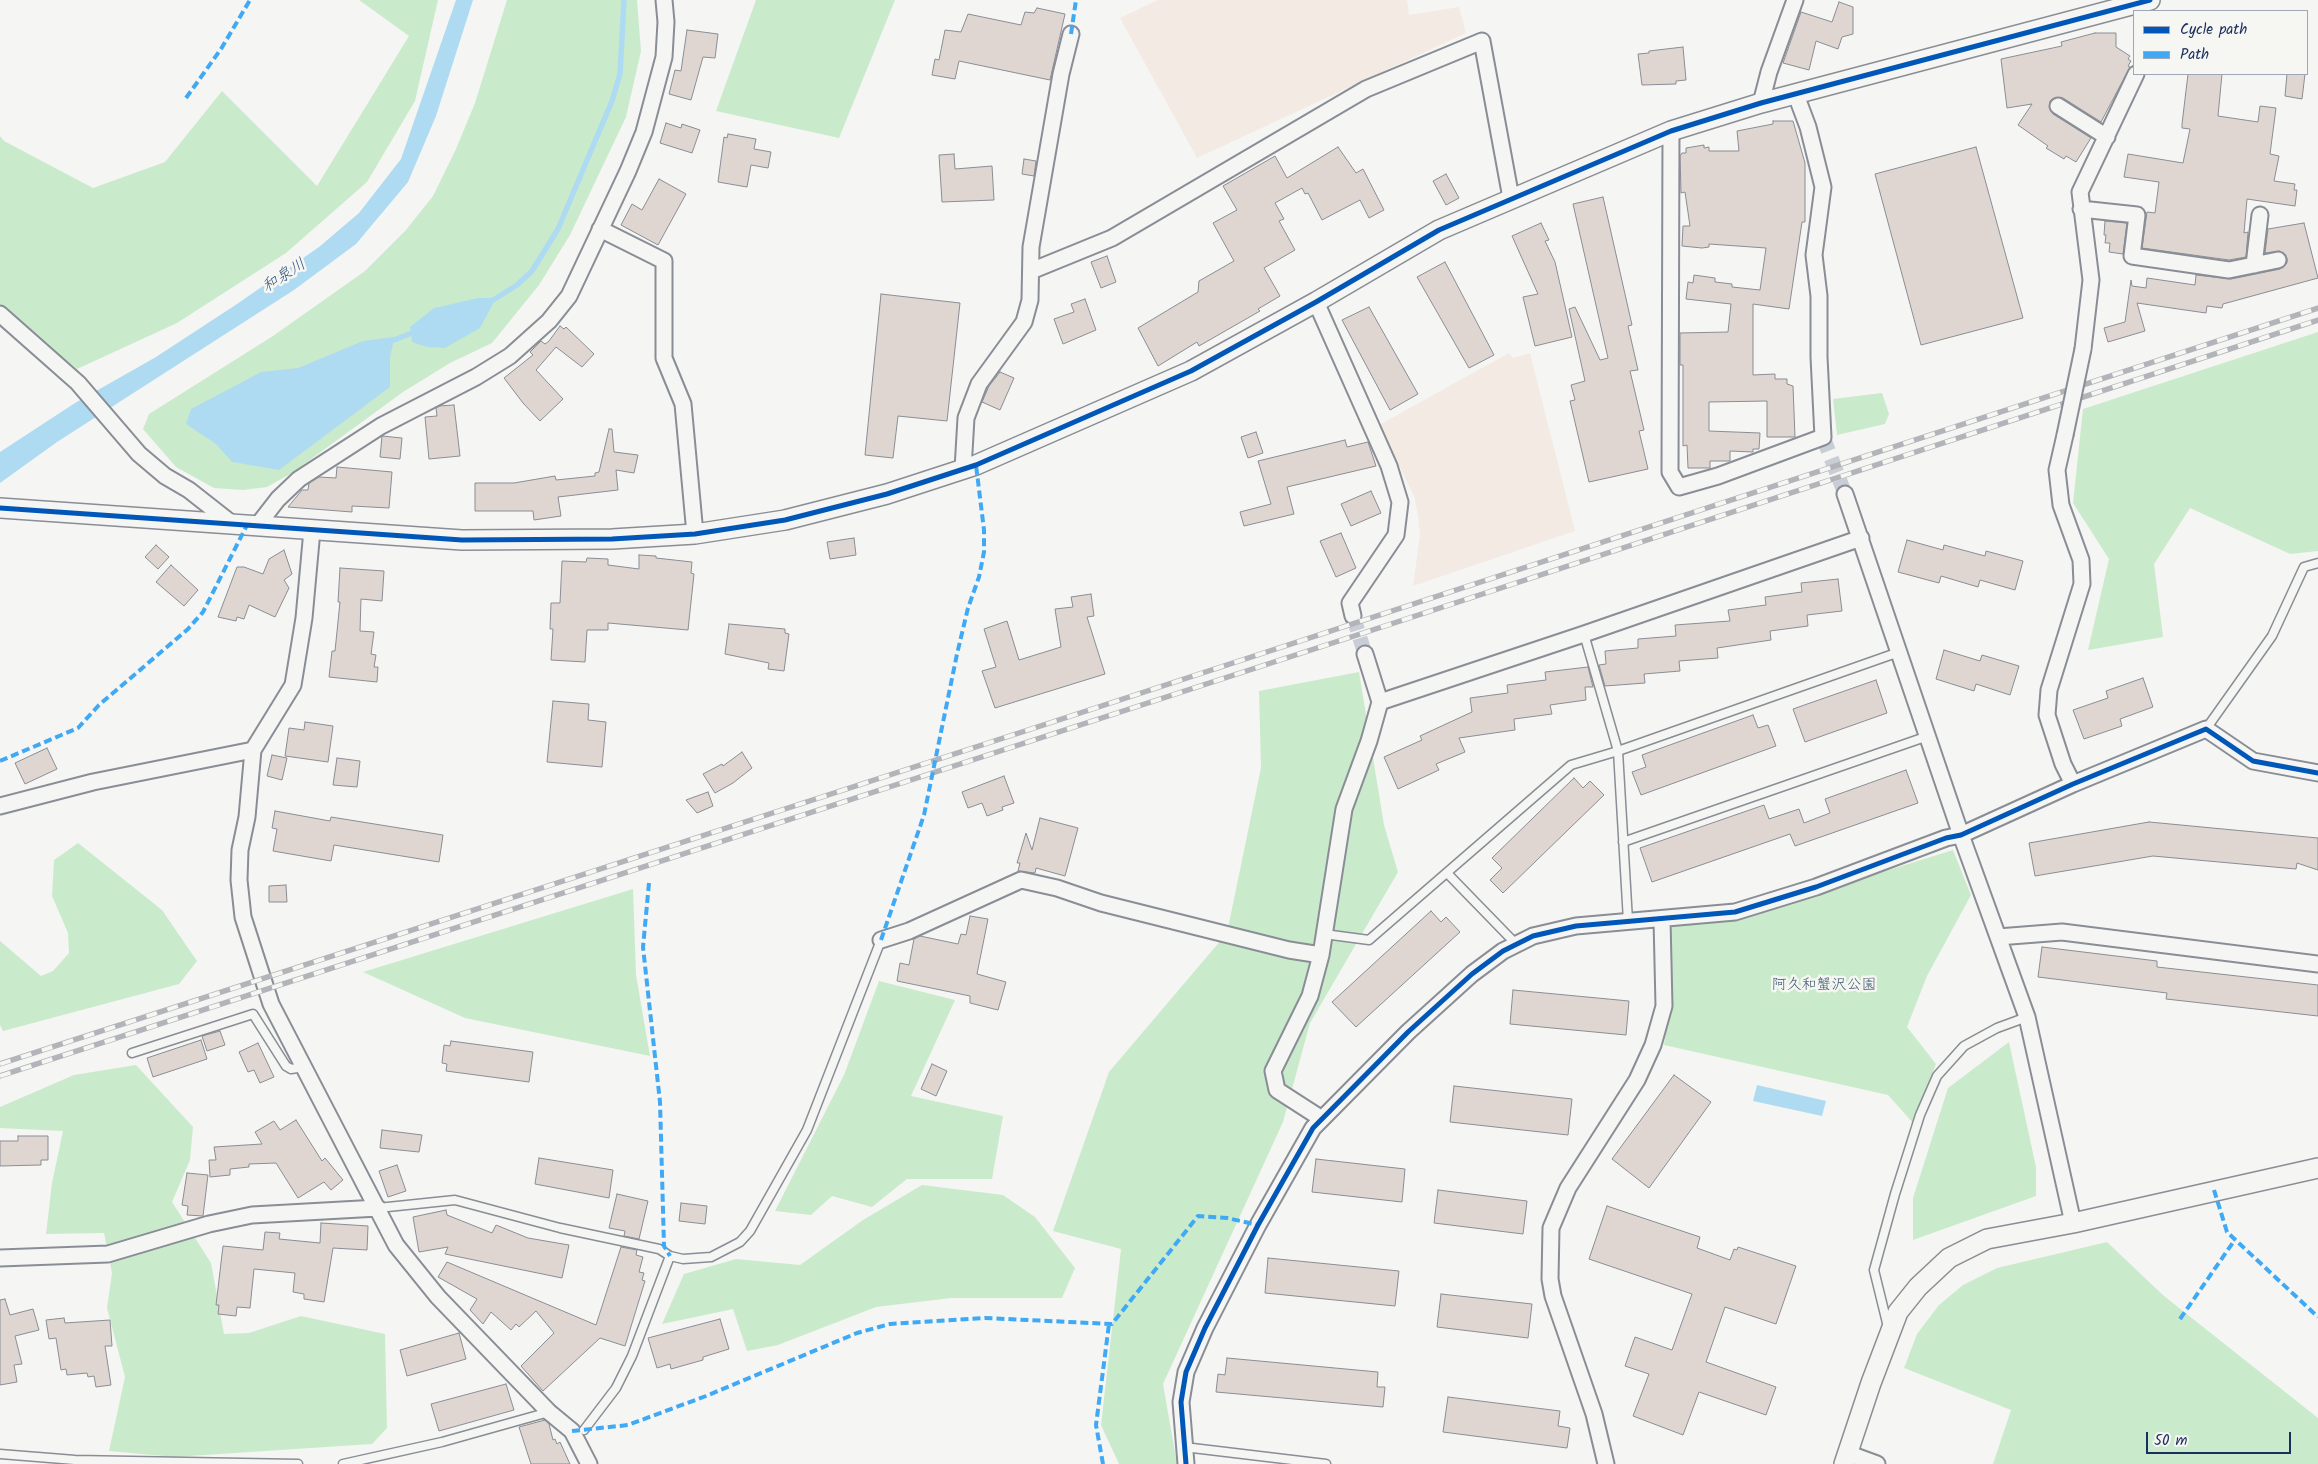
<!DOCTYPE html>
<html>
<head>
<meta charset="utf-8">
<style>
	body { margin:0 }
	#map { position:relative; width:2318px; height:1464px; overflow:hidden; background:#f5f5f3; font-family:Kalam,sans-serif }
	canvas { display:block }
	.legend { position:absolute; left:2133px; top:10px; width:175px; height:65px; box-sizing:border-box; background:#f6f6f2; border:1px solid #9ea6b7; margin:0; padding:6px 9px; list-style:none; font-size:15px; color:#1b2f5e }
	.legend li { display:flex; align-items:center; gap:10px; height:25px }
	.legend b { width:25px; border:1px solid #9ea6b7 }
	.scale { position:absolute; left:2146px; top:1432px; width:145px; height:22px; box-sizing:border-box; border:2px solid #1b2f5e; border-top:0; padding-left:6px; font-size:15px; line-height:18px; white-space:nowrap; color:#1b2f5e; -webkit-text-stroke:4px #f6f6f2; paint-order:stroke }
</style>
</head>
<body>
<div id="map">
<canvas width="2318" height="1464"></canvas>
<ul class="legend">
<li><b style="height:6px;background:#0057b8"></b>Cycle path</li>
<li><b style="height:6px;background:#3fa9f5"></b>Path</li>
</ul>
<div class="scale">50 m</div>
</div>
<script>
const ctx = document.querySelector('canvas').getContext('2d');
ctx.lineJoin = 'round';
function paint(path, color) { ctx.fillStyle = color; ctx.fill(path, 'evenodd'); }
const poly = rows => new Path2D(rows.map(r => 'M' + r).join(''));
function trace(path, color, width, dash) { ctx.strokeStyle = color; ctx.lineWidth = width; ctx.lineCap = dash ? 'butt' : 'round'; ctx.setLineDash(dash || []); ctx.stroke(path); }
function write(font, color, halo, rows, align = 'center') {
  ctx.font = font + ' Kalam,"Klee One",sans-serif'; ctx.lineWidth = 5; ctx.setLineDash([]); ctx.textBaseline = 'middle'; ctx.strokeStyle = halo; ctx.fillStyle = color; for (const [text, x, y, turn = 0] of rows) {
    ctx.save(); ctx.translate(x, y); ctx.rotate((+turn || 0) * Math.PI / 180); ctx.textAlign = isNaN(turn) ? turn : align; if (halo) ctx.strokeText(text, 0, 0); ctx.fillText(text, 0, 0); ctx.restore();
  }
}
paint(poly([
	[1158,0,1407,0,1409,15,1459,7,1466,33,1197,158,1120,18],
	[1509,353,1513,358,1530,353,1575,531,1413,586,1420,535,1418,515,1414,496,1379,425]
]), '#f3eae4');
paint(poly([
	[359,0,438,0,415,101,367,182,286,253,177,323,77,369,0,310,0,136,4,141,93,188,165,162,222,91,317,186,409,36],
	[507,0,637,0,641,51,626,117,570,235,539,285,492,343,450,363,403,392,292,473,267,487,243,490,214,488,176,467,143,429,149,414,273,336,365,271,406,230,433,196,456,149,475,103],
	[756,0,895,0,839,138,716,111],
	[2318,332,2318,551,2290,554,2190,508,2154,564,2163,637,2088,650,2109,559,2073,503,2083,409],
	[1882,393,1889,414,1885,424,1837,435,1833,399],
	[1359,672,1384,825,1398,872,1310,1023,1283,1122,1163,1384,1177,1464,1119,1464,1101,1425,1121,1249,1053,1231,1109,1072,1227,933,1261,768,1259,691],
	[78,843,162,910,197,961,179,984,3,1031,0,1025,0,941,41,976,53,971,69,953,68,933,52,896,54,860],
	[1953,850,1971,895,1927,976,1907,1027,1936,1064,1913,1123,1888,1095,1664,1045,1669,1013,1671,954,1669,925,1735,918],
	[633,889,636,975,650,1056,465,1018,363,972],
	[879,981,955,1000,911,1096,1003,1116,992,1179,907,1179,872,1207,832,1196,811,1215,775,1211,844,1075],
	[2009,1042,2036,1167,2036,1196,1913,1240,1913,1198,1948,1088],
	[136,1065,193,1127,190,1160,172,1202,211,1263,224,1334,249,1333,301,1316,385,1334,387,1428,372,1444,174,1457,109,1451,125,1377,107,1308,112,1273,104,1233,46,1234,52,1183,63,1131,0,1128,0,1107,74,1075],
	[922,1185,1003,1195,1035,1217,1075,1268,1062,1298,951,1298,876,1307,778,1345,747,1351,733,1309,662,1324,684,1274,736,1259,800,1265,863,1220],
	[2107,1242,2164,1296,2318,1418,2318,1464,1993,1464,2011,1410,1904,1368,1917,1334,1939,1305,1963,1285,1997,1268]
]), '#caebcb');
paint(poly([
	[456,0,473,0,436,116,408,182,356,244,294,290,57,442,0,483,0,452,75,403,156,357,237,304,319,247,359,213,401,159],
	[478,298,496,298,480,328,445,348,427,347,412,342,410,327,434,308],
	[401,336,394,340,390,357,390,387,279,470,232,462,216,444,186,424,191,409,261,372,298,368,363,341],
	[1757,1085,1826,1101,1822,1116,1753,1101]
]), '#afdbf2');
trace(poly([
	[490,302,517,285,532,271,558,229,612,101,620,74,624,0],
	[394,340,417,331]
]), '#afdbf2', 5.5);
const building = poly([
	[1839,2,1853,7,1853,34,1842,37,1838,49,1816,41,1809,70,1783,63,1801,12,1832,22,1839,2],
	[1037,8,1065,14,1050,80,959,61,955,79,932,75,935,59,939,60,945,30,961,32,968,14,1021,25,1025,12,1034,13,1037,8],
	[687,30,718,34,715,58,703,57,691,100,669,94,675,70,681,71,687,30],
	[2095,33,2116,33,2116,47,2130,56,2128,59,2131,61,2128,66,2130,67,2101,122,2063,98,2054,98,2050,101,2050,110,2053,114,2091,138,2076,162,2066,156,2064,159,2046,148,2048,146,2018,125,2032,104,2007,108,2001,59,2062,46,2061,42,2095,33],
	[1683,47,1686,80,1676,81,1676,84,1642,85,1638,54,1649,53,1649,51,1683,47],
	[2188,74,2222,74,2218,116,2258,122,2260,106,2276,108,2270,154,2279,156,2274,181,2295,184,2294,190,2297,190,2295,206,2247,199,2244,233,2248,232,2246,257,2229,260,2142,248,2147,212,2155,213,2159,182,2124,177,2128,154,2183,163,2190,129,2182,128,2182,124,2188,74],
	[2287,74,2305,74,2302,99,2285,96,2287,74],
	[1773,121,1793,121,1805,163,1805,222,1802,222,1789,309,1753,304,1753,375,1775,374,1775,379,1787,379,1787,384,1793,386,1795,437,1767,437,1767,401,1709,402,1709,431,1760,433,1759,449,1753,449,1753,452,1730,451,1730,461,1710,461,1710,468,1688,468,1687,445,1683,446,1683,365,1680,365,1680,333,1728,332,1731,304,1686,299,1688,282,1693,283,1694,275,1715,278,1715,282,1732,284,1732,287,1760,290,1766,248,1709,244,1709,247,1702,248,1682,246,1683,226,1690,226,1685,192,1681,193,1680,156,1682,153,1686,153,1686,148,1704,145,1704,148,1709,147,1709,151,1739,151,1737,131,1773,124,1773,121],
	[666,123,681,128,682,124,700,130,692,153,660,143,666,123],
	[728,134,756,139,754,149,771,152,768,168,751,165,747,187,718,182,724,137,727,138,728,134],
	[1338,147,1356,173,1363,169,1384,210,1369,218,1360,200,1322,220,1308,193,1305,194,1302,188,1275,203,1284,219,1279,221,1295,250,1264,268,1280,296,1258,309,1260,311,1199,346,1197,342,1158,366,1138,328,1198,292,1199,281,1234,261,1213,223,1237,210,1223,186,1275,156,1287,178,1338,147],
	[1976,147,2023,318,1921,345,1875,174,1976,147],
	[954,154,955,169,992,166,994,200,942,202,939,155,954,154],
	[1024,159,1036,161,1034,176,1022,174,1024,159],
	[1446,174,1459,198,1446,205,1433,181,1446,174],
	[659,179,686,194,658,245,621,225,632,204,642,210,659,179],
	[1603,197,1632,325,1628,326,1638,370,1630,371,1644,430,1639,431,1648,469,1589,482,1570,401,1575,400,1571,385,1585,381,1569,309,1575,307,1600,360,1608,358,1573,204,1603,197],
	[2105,221,2127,223,2123,254,2109,252,2110,243,2105,243,2106,235,2104,235,2105,221],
	[1541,223,1549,240,1545,241,1555,262,1572,337,1535,346,1523,297,1538,294,1512,236,1541,223],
	[2304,223,2318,278,2223,304,2222,308,2207,306,2206,313,2137,303,2145,331,2108,342,2104,328,2125,322,2131,280,2132,286,2146,288,2147,278,2195,285,2196,275,2231,279,2280,269,2287,263,2287,258,2280,251,2265,253,2268,229,2304,223],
	[1107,256,1116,282,1101,288,1091,262,1107,256],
	[1445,262,1494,355,1469,368,1417,277,1445,262],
	[881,294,960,303,947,421,898,416,893,458,865,455,881,294],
	[1085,299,1096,330,1063,344,1054,319,1074,312,1071,304,1085,299],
	[1369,307,1418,394,1390,410,1342,320,1369,307],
	[560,326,564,329,566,327,594,354,582,367,556,347,536,370,563,399,540,421,523,403,504,378,533,355,530,352,541,341,545,344,549,341,560,326],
	[1000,372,1014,378,1000,410,982,402,989,386,1000,372],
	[454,405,460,456,429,459,425,417,437,416,436,408,439,406,454,405],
	[609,429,612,429,614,452,638,455,634,473,616,470,618,490,558,497,561,516,534,520,533,511,475,511,475,483,514,483,555,476,556,480,595,476,595,473,599,472,609,429],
	[1256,432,1263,453,1248,458,1241,437,1256,432],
	[382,436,402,438,400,459,380,457,382,436],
	[1345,440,1347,447,1368,442,1376,466,1287,487,1294,514,1244,526,1240,512,1271,504,1258,461,1345,440],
	[337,467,392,472,389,508,352,506,352,512,288,507,302,490,308,490,309,483,319,477,336,478,337,467],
	[1371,491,1381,513,1351,526,1341,504,1371,491],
	[1341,533,1356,568,1336,577,1320,541,1341,533],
	[854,538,856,555,830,559,827,542,854,538],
	[1907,540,1943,550,1944,545,1985,556,1986,551,2023,561,2015,590,1980,580,1978,587,1941,576,1939,583,1898,572,1907,540],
	[156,545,169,557,158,569,145,557,156,545],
	[284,550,292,574,284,580,289,588,275,617,249,605,244,619,237,617,236,621,218,617,237,567,244,567,263,574,269,559,284,550],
	[639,555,656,556,656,558,692,562,691,573,694,574,688,630,608,623,608,630,587,630,585,662,551,660,553,629,550,629,551,603,560,603,562,561,586,562,587,558,608,559,608,565,639,569,639,555],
	[171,565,198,590,184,606,156,582,171,565],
	[340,568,384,571,382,601,361,599,360,631,374,632,371,654,376,655,374,667,378,667,377,682,329,677,332,651,335,651,340,602,338,602,340,568],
	[1838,579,1842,611,1807,615,1808,626,1770,631,1771,640,1717,648,1718,658,1679,661,1680,671,1644,674,1645,683,1605,686,1599,665,1606,664,1605,651,1638,648,1638,639,1676,636,1675,625,1730,621,1728,610,1766,605,1765,597,1802,592,1801,583,1838,579],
	[1091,594,1094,616,1087,617,1105,674,995,708,982,671,996,667,984,629,1007,621,1019,660,1061,647,1055,609,1073,607,1071,597,1091,594],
	[729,624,785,629,785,633,789,634,784,671,768,669,769,663,725,654,729,624],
	[1944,650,1980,661,1982,655,2019,666,2010,695,1976,684,1974,691,1936,679,1944,650],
	[1588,667,1593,687,1585,687,1586,700,1550,705,1552,714,1514,719,1515,730,1459,738,1465,752,1436,764,1439,770,1398,789,1384,757,1422,740,1420,736,1472,712,1470,698,1508,693,1507,685,1546,680,1545,672,1588,667],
	[2143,678,2153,707,2120,719,2122,726,2084,739,2073,710,2108,698,2106,691,2143,678],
	[1876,680,1887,713,1805,742,1793,709,1876,680],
	[553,701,589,704,588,720,606,722,602,767,547,762,553,701],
	[1753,715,1758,728,1768,725,1776,746,1641,795,1632,772,1646,767,1642,755,1753,715],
	[305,722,333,726,328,762,285,756,289,728,304,730,305,722],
	[47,748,57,769,25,784,15,763,47,748],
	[742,752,752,768,733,783,715,793,703,774,722,764,723,766,742,752],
	[272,755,287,758,282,780,267,776,272,755],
	[337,758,360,761,357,787,333,785,337,758],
	[1906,770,1918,803,1795,846,1790,834,1652,882,1640,848,1764,805,1769,819,1799,809,1804,823,1830,813,1825,799,1906,770],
	[1004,776,1014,803,1002,807,1003,810,987,816,982,803,968,808,962,792,1004,776],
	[1574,778,1583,788,1590,781,1604,795,1503,893,1490,880,1502,868,1492,858,1574,778],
	[708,792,713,806,697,813,686,800,708,792],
	[275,811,330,821,331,817,443,835,439,862,334,845,331,861,273,851,277,829,272,828,275,811],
	[1040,818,1078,828,1065,876,1036,868,1035,873,1018,871,1020,863,1017,863,1026,833,1032,850,1040,818],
	[2149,822,2318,838,2318,870,2297,863,2296,869,2153,856,2035,876,2029,843,2149,822],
	[286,885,287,902,269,902,269,886,286,885],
	[1431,911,1441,922,1446,917,1460,932,1356,1027,1332,1002,1431,911],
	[970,916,988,919,977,974,1006,982,998,1010,970,1003,970,996,897,981,900,963,909,965,914,939,920,936,958,944,961,934,966,935,970,916],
	[2042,947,2157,961,2157,967,2318,985,2318,1016,2166,999,2167,993,2038,977,2042,947],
	[1513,990,1629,1001,1626,1035,1510,1024,1513,990],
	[220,1031,225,1045,207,1051,202,1036,220,1031],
	[201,1040,207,1059,153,1077,147,1058,201,1040],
	[451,1041,533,1052,529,1082,446,1071,447,1064,442,1063,444,1045,450,1046,451,1041],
	[258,1043,274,1077,260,1083,254,1070,248,1072,239,1052,258,1043],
	[932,1064,947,1071,936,1096,921,1089,932,1064],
	[1674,1075,1711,1102,1649,1188,1612,1159,1674,1075],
	[1454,1086,1572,1099,1568,1135,1450,1122,1454,1086],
	[296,1120,322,1161,325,1158,343,1180,331,1190,324,1182,298,1198,276,1163,249,1164,249,1167,230,1169,230,1175,210,1177,209,1160,216,1160,214,1147,262,1144,255,1132,274,1121,280,1130,296,1120],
	[382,1130,422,1135,419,1152,380,1148,382,1130],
	[18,1136,48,1136,48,1160,41,1160,41,1165,0,1166,0,1141,18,1141,18,1136],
	[539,1158,613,1170,609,1198,535,1184,539,1158],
	[1316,1159,1405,1169,1402,1202,1312,1192,1316,1159],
	[397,1165,406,1191,388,1197,379,1171,397,1165],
	[187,1173,208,1175,203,1216,187,1215,188,1206,182,1205,187,1173],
	[1438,1190,1527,1201,1523,1234,1434,1223,1438,1190],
	[617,1194,648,1201,639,1239,624,1236,625,1231,609,1228,617,1194],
	[681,1203,707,1206,705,1224,679,1221,681,1203],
	[1607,1206,1700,1237,1697,1248,1730,1260,1734,1249,1737,1250,1738,1247,1796,1266,1776,1324,1725,1307,1706,1362,1776,1387,1766,1415,1699,1392,1683,1435,1633,1416,1649,1374,1625,1366,1635,1337,1672,1350,1692,1294,1589,1259,1607,1206],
	[446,1210,447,1215,492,1233,496,1225,528,1238,569,1245,562,1278,445,1254,448,1247,419,1252,413,1217,446,1210],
	[321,1223,368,1226,367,1250,333,1248,324,1302,304,1299,304,1294,293,1292,295,1273,254,1269,250,1308,237,1307,236,1316,218,1314,219,1305,216,1305,223,1246,263,1250,265,1232,280,1233,279,1239,320,1243,321,1223],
	[621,1247,637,1250,636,1255,643,1257,639,1272,644,1273,642,1280,645,1281,625,1346,600,1338,543,1391,521,1366,554,1333,536,1311,519,1327,516,1324,511,1330,491,1312,483,1324,470,1310,477,1299,438,1277,447,1262,596,1325,621,1247],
	[1268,1258,1399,1271,1395,1306,1265,1293,1268,1258],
	[1441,1294,1532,1304,1528,1338,1437,1327,1441,1294],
	[5,1299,10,1315,33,1309,39,1330,15,1336,22,1364,14,1365,17,1382,0,1385,0,1300,5,1299],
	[64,1318,65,1323,110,1320,112,1346,105,1346,111,1385,96,1387,94,1376,88,1377,87,1373,67,1375,66,1369,61,1370,56,1338,49,1339,46,1320,64,1318],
	[720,1319,729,1349,703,1357,703,1360,671,1369,670,1364,657,1368,648,1338,720,1319],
	[459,1333,466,1359,407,1376,400,1350,459,1333],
	[1227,1358,1378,1372,1377,1387,1385,1387,1383,1407,1216,1392,1218,1374,1225,1375,1227,1358],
	[506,1384,514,1410,439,1431,431,1404,506,1384],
	[1448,1397,1560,1411,1558,1426,1570,1428,1567,1448,1443,1432,1448,1397],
	[545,1420,549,1424,553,1440,555,1439,557,1444,560,1442,570,1464,531,1464,519,1427,545,1420]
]);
paint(building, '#e0d6d1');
trace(building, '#898d95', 1);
trace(poly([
	[1823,437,1845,494],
	[1353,616,1365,654]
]), '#c9cdd5', 15, [15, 8]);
const service = poly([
	[1584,634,1618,751,1628,921],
	[2206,729,2272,636,2304,567,2318,563],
	[1623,842,1928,736],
	[1447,873,1516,944],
	[1324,934,1369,940,1571,765,1618,751,1899,652],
	[132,1053,253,1014,286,1066,291,1069,304,1067],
	[378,1208,455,1200,560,1228,659,1249,670,1256,683,1259,711,1257,740,1242,750,1231,807,1130,881,940],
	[1888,1327,1874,1270,1895,1194,1920,1115,1937,1076,1964,1046,1997,1028,2027,1017],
	[584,1430,616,1388,632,1356,670,1256],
	[1184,1447,1326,1464],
	[0,1454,75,1460,298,1464],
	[343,1464,442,1442,549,1412]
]);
const minor = poly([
	[1761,103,1769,72,1795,0],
	[2058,106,2107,137],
	[1671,131,1670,472,1679,487,1718,476,1823,437,1819,357,1819,296,1814,255,1823,187,1808,127,1796,95],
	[2081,209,2137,215,2132,256,2229,270,2278,260],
	[600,229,664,261,664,358,683,404,695,534],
	[2254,265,2260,215],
	[1031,271,1112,238,1366,89,1482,41,1511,198],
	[1316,302,1389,466,1400,502,1396,535,1350,603,1353,616],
	[0,314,78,383,139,454,165,476,189,490,231,523],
	[2083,349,2091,280,2080,192,2136,74],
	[2065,435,2057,470,2061,505,2081,560,2082,584,2049,690,2047,715,2063,764,2073,784],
	[963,469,966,418,979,384,1024,322,1030,300,1031,247,1061,74,1071,34],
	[1845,494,1961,835,2027,1017,2073,1223],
	[257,526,278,499,299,479,381,426,476,377,510,356,549,321,569,296,628,171,644,132,664,57,666,22,664,0],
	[312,530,304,618,293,685,253,750,247,817,240,850,239,880,243,917,271,1004,396,1245,438,1297,549,1412,572,1431,589,1464],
	[1365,654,1380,702],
	[0,806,93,782,253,750],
	[1998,937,2062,932,2318,964],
	[881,940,909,931,1021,880,1057,888,1101,903,1289,950,1321,955],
	[1322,1119,1277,1090,1273,1071,1310,996,1321,955,1344,809,1369,741,1380,702,1584,634,1861,538],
	[0,1258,108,1254,209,1224,252,1215,378,1208],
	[1847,1453,1877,1464],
	[1186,1464,1181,1402,1186,1372,1205,1328,1258,1225,1313,1128,1408,1032,1472,974,1503,951,1533,936,1576,926,1735,912,1816,887,1946,838,1961,835,2073,784,2206,729,2253,761,2318,773],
	[1606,1464,1594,1414,1553,1296,1550,1279,1551,1228,1568,1188,1637,1080,1653,1045,1664,1006,1662,919]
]);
const tertiary = poly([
	[0,508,462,540,612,539,695,534,785,520,887,494,976,465,1191,371,1316,302,1439,230,1671,131,1761,103,2150,0],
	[1844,1464,1871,1383,1898,1312,1918,1287,1949,1258,1987,1239,2073,1223,2318,1168]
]);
trace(service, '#898d95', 11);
trace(minor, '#898d95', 19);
trace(tertiary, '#898d95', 22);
trace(service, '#f5f5f3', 8);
trace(minor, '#f5f5f3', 15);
trace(tertiary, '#f5f5f3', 19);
const rail = poly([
	[0,1064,1025,731,2318,308],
	[0,1076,1391,624,2318,320]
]);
trace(rail, '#b2b4b9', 5.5);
trace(rail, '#f6f6f2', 4, [11]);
const minorBridge = poly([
	[2065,435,2083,349]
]);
trace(minorBridge, '#898d95', 19, []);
trace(minorBridge, '#f5f5f3', 15);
trace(poly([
	[1071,34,1076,0],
	[186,98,221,49,250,0],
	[0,761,78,728,99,705,188,629,203,612,247,525],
	[649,883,643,947,660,1102,664,1246,670,1256],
	[881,940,924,815,957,654,968,608,979,577,984,552,984,530,976,465],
	[2214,1190,2227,1232,2318,1317],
	[2180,1319,2234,1241],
	[572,1431,628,1425,706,1396,857,1333,890,1324,985,1318,1112,1324,1198,1216,1227,1218,1258,1225],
	[1103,1464,1096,1425,1109,1324]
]), '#3fa9f5', 4, [8, 4]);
trace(poly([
	[0,508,462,540,612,539,695,534,785,520,887,494,976,465,1191,371,1316,302,1439,230,1671,131,1761,103,2150,0],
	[1186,1464,1181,1402,1186,1372,1205,1328,1258,1225,1313,1128,1408,1032,1472,974,1503,951,1533,936,1576,926,1735,912,1816,887,1946,838,1961,835,2073,784,2206,729,2253,761,2318,773]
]), '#0057b8', 5);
write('15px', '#3e5c71', '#f6f6f2', [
	["阿久和蟹沢公園",1824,986]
]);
write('italic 16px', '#385783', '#f6f6f2', [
	["和泉川",285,277,-33]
]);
</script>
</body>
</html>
